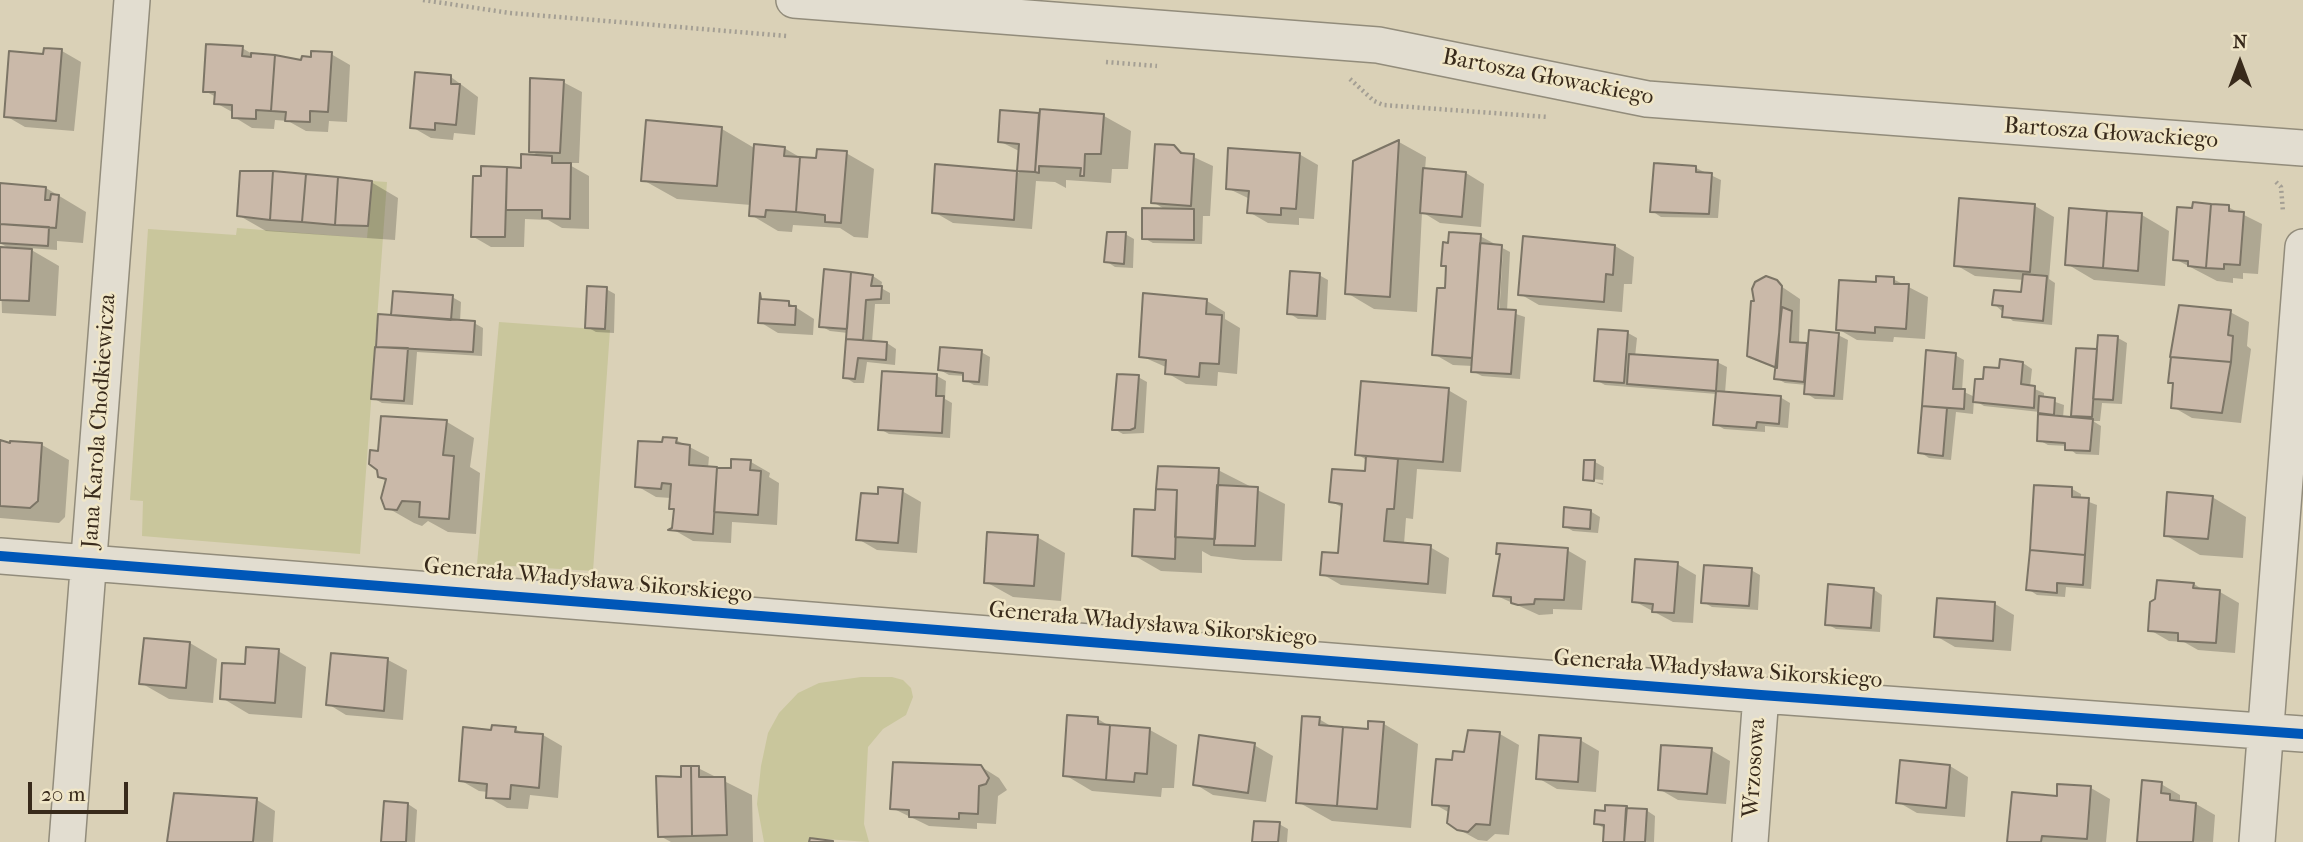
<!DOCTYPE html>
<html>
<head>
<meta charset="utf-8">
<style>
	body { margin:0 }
	#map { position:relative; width:2303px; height:842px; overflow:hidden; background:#dad1b7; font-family:"IM FELL French Canon",serif }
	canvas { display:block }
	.north { position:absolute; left:2205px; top:28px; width:70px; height:70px; -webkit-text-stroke:5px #f0e6c7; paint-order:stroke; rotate:0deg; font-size:19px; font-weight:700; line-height:28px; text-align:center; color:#382a1b }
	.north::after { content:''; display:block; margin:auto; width:24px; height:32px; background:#382a1b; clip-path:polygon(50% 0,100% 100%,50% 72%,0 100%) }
	.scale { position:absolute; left:28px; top:782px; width:100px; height:32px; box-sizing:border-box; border:4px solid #382a1b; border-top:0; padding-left:9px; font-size:21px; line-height:24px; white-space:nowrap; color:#382a1b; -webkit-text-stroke:5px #f0e6c7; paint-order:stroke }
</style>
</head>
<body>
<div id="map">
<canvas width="2303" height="842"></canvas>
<div class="north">N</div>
<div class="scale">20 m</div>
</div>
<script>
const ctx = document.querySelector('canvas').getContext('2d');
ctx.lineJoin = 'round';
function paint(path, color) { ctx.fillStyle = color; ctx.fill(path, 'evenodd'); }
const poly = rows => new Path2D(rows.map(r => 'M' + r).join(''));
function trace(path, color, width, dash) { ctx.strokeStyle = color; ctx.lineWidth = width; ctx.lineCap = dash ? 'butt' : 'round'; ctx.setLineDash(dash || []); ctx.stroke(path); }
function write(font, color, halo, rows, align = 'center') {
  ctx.font = font + ' "IM FELL French Canon",serif'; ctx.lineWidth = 5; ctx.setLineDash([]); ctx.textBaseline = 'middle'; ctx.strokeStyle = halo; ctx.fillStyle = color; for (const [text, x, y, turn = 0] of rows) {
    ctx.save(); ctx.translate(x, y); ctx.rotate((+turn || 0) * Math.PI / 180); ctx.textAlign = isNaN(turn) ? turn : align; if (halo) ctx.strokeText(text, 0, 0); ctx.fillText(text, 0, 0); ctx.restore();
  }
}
paint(poly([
	[372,181,387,182,360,554,142,536,143,501,130,500,148,229,236,235,237,228,367,238],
	[499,322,610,330,593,571,477,564],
	[861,677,892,677,903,680,911,688,913,697,906,715,883,729,868,747,864,824,869,842,810,838,809,842,764,842,757,804,761,766,768,733,779,713,798,693,819,683]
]), '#c9c69c');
paint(poly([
	[242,48,254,55,292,58,299,62,331,54,350,65,347,122,329,121,328,132,306,131,288,121,275,120,274,129,252,128,234,117,234,113,216,103,216,97,205,91],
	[62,51,81,62,74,131,25,127,6,116,45,56],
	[451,77,478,97,475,135,454,133,453,140,431,138,412,127],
	[563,82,582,92,579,163,566,163,589,176,589,229,562,228,548,220,525,219,524,247,491,247,472,236,483,168,522,170,541,157,531,151],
	[1039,115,1104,116,1131,131,1128,169,1112,169,1111,183,1066,180,1066,188,1055,182,1036,181,1032,229,953,223,934,212,937,166,1019,173,1021,152,999,141],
	[722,129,756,149,784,148,803,159,817,160,846,153,874,169,868,238,854,237,840,228,793,225,792,232,778,231,751,215,751,205,677,199,643,180],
	[1399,142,1426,157,1425,170,1466,173,1484,184,1481,227,1440,223,1422,212,1417,312,1374,309,1347,293],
	[1172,147,1213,166,1210,216,1203,216,1202,244,1153,243,1144,238,1166,210,1153,202],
	[1299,154,1318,165,1314,219,1299,218,1299,225,1268,223,1249,212,1250,199,1227,188],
	[1696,168,1721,180,1718,218,1661,217,1652,211],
	[371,182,398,198,395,240,266,231,238,215],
	[46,188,86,212,83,243,57,241,57,250,28,248,59,266,56,316,2,313,0,248,10,249,0,243,0,198],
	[1961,200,2035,206,2054,217,2049,279,2055,283,2052,325,2013,321,1994,304,2023,294,2024,280,1975,276,1956,265],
	[2228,207,2262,224,2258,274,2243,273,2243,279,2233,278,2233,283,2217,281,2175,259],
	[2142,215,2169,231,2165,286,2094,280,2067,264],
	[1125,234,1134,239,1133,268,1115,267,1106,261],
	[1480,236,1510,252,1507,311,1525,317,1520,379,1482,376,1472,371,1473,366,1453,365,1434,354,1446,290,1448,267,1443,265],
	[1500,248,1503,248,1499,318,1496,317],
	[1524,238,1615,246,1634,257,1632,284,1624,284,1622,312,1539,305,1520,294],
	[1319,275,1328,280,1326,320,1298,319,1289,313],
	[873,276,882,282,881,288,890,293,890,304,875,304,872,342,887,343,896,349,895,365,867,362,864,383,854,383,845,377,848,333,830,331,821,326],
	[1769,278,1800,299,1799,344,1809,346,1838,335,1848,340,1843,400,1815,399,1806,393,1807,385,1785,383,1776,378,1777,369,1749,355,1756,303],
	[1893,279,1928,297,1925,339,1894,337,1893,342,1857,340,1838,329,1877,284],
	[606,289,615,294,614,333,596,332,587,327],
	[452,297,461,302,460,322,474,323,483,328,482,356,417,352,413,405,382,403,373,398,380,316,393,317],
	[1207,301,1225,312,1225,319,1240,328,1237,374,1218,372,1217,386,1186,384,1167,373,1168,368,1141,356],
	[789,303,814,319,813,335,778,333,760,322],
	[2230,312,2249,322,2247,346,2251,349,2241,423,2192,418,2173,407,2174,384,2170,382,2174,332],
	[1628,333,1637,338,1635,357,1717,362,1727,367,1725,393,1780,397,1790,403,1788,428,1765,426,1765,432,1724,429,1715,424,1717,394,1605,385,1596,380],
	[2118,338,2127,343,2122,404,2102,403,2100,421,2093,421,2101,426,2099,455,2076,454,2067,446,2048,445,2039,440,2040,412,1984,406,1974,400,1973,414,1956,412,1951,460,1929,458,1920,452,1927,352,1955,355,1964,360,1962,391,1975,397,1984,381,2001,370,2023,363,2032,369,2030,387,2044,393,2044,398,2064,405,2063,418,2072,419,2078,350,2099,351],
	[981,352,990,357,988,386,974,385,965,380,965,376,949,375,940,370],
	[883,373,937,376,946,381,945,399,952,403,950,438,889,434,880,429],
	[1138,377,1147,382,1144,433,1123,434,1114,429],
	[1448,390,1467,401,1461,472,1417,469,1413,519,1406,518,1404,544,1430,547,1449,558,1446,594,1341,585,1322,574,1340,555,1343,508,1331,501,1367,473,1368,461,1357,454],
	[382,417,447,422,474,438,470,467,480,473,476,534,448,532,428,521,422,526,414,523,386,507,387,481,380,476],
	[676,440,709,457,708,468,732,470,751,462,770,473,769,477,779,483,777,525,732,522,731,543,693,541,674,530,675,510,671,508,671,498,656,497,637,486,664,444],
	[0,444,42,445,69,460,65,517,59,523,0,518],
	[1595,462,1604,467,1603,485,1585,479],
	[1592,479,1603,480,1603,483,1592,482],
	[1218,470,1285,504,1282,561,1243,560,1211,556,1202,551,1202,573,1161,571,1133,555,1156,511],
	[2072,489,2081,494,2081,499,2097,505,2091,589,2066,587,2065,597,2037,595,2028,589],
	[902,491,921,502,917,553,877,550,858,539,879,496],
	[2212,497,2246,517,2243,558,2200,555,2165,535],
	[1590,511,1600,517,1598,533,1573,531,1564,526],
	[1037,537,1065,553,1061,601,1013,597,986,582],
	[1567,550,1586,561,1582,610,1553,609,1553,614,1539,615,1495,595,1501,555,1498,553],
	[1677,564,1696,575,1693,623,1673,622,1634,601],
	[1751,570,1760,575,1758,610,1712,607,1703,602],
	[2194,584,2205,591,2220,592,2239,603,2235,653,2198,650,2184,642,2169,641,2150,630],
	[1873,589,1882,595,1880,632,1836,629,1827,624],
	[1995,604,2014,615,2011,651,1955,647,1936,636],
	[190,643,217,659,213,703,169,699,141,683],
	[278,651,306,667,302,718,249,714,222,698,247,666],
	[388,660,407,670,403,720,346,715,328,704],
	[1098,719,1111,727,1150,730,1177,745,1174,788,1162,788,1161,797,1092,791,1065,775],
	[1319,719,1334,728,1370,731,1370,723,1384,724,1418,744,1411,828,1332,821,1298,802],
	[515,729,525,734,543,735,562,746,558,798,530,795,528,809,507,808,488,797,488,792,479,791,460,780,493,732],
	[1500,734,1519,745,1509,835,1495,834,1487,841,1478,840,1458,829,1450,813,1434,804,1454,762],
	[1580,740,1599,751,1596,792,1557,789,1538,778],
	[1254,745,1273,756,1266,802,1213,795,1195,784],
	[1711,750,1730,761,1726,804,1678,800,1659,789],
	[980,766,999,778,1007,790,998,796,996,824,977,823,977,829,929,826,892,808],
	[1950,766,1968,777,1965,817,1917,813,1898,802],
	[698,768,752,795,753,842,671,842,660,836,683,779],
	[2161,784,2180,795,2180,802,2196,804,2215,815,2213,842,2139,842],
	[2091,788,2110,799,2106,842,2011,842,2058,798],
	[257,800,275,811,273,842,169,842],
	[408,804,417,810,415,842,385,842],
	[1646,810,1655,816,1654,842,1604,842,1605,829,1596,823],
	[1279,824,1288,829,1287,842,1254,842]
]), '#0003');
const building = poly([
	[206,44,243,46,242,56,251,57,251,53,275,55,271,111,256,110,256,119,232,118,232,105,214,104,215,92,203,92,206,44],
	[44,48,62,49,56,121,4,117,9,51,43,54,44,48],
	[311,51,332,52,328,112,310,111,310,122,285,121,286,112,271,111,275,55,301,60,302,56,311,57,311,51],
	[415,72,451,75,451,84,460,84,456,125,435,123,435,130,410,128,415,72],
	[530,78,564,80,560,153,529,152,530,78],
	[1040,109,1104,114,1101,154,1085,154,1084,176,1080,176,1081,168,1039,166,1039,173,1035,172,1040,109],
	[1000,110,1039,113,1035,172,1017,171,1019,144,998,142,1000,110],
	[646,120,722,127,717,186,641,181,646,120],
	[1399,140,1390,297,1345,294,1353,161,1399,140],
	[754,144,785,147,784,156,800,157,796,212,766,210,765,217,749,216,754,144],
	[1155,144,1174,145,1181,153,1194,154,1191,206,1151,203,1155,144],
	[1228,148,1300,153,1296,209,1281,208,1281,215,1247,213,1249,191,1226,189,1228,148],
	[817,149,847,151,841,223,825,222,825,215,796,212,800,157,816,158,817,149],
	[521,154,552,156,552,163,571,163,570,219,542,218,542,210,506,210,507,167,521,168,521,154],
	[1654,163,1696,166,1696,172,1712,173,1709,214,1650,212,1654,163],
	[935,164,1017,171,1014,220,932,213,935,164],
	[481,166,507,167,505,237,471,237,473,176,481,176,481,166],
	[1423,168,1466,172,1462,217,1420,213,1423,168],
	[240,171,273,171,270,220,237,216,240,171],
	[273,171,306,174,302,222,270,220,273,171],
	[306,174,338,177,335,225,302,222,306,174],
	[338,177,372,181,368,226,335,225,338,177],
	[0,183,46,187,45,200,50,200,51,194,59,195,56,228,0,224,0,183],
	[1959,198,2035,204,2030,272,1954,266,1959,198],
	[2193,202,2211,204,2206,268,2188,266,2188,261,2173,260,2177,207,2192,208,2193,202],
	[2211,204,2229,205,2229,211,2244,212,2240,265,2224,264,2224,269,2206,268,2211,204],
	[1142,208,1194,209,1194,240,1142,239,1142,208],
	[2069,208,2107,211,2103,268,2065,265,2069,208],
	[2107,211,2142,213,2138,271,2103,268,2107,211],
	[0,224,49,227,48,246,0,243,0,224],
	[1107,232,1126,232,1124,264,1104,262,1107,232],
	[1449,232,1481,234,1472,358,1432,355,1437,288,1445,288,1446,266,1441,266,1443,242,1448,243,1449,232],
	[1523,236,1615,245,1613,275,1606,274,1604,302,1518,295,1523,236],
	[1480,243,1502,245,1498,309,1516,310,1511,374,1471,372,1480,243],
	[0,247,32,249,29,301,0,300,0,247],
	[824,269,851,272,847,329,819,327,824,269],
	[1290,271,1320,273,1317,316,1287,314,1290,271],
	[851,272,873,275,871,286,882,286,881,299,866,300,863,340,846,339,851,272],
	[2023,274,2047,276,2043,321,2002,317,2003,306,1992,305,1994,290,2021,292,2023,274],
	[1766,276,1777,280,1782,286,1777,368,1747,356,1751,301,1754,301,1752,289,1755,282,1766,276],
	[1876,276,1894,277,1894,284,1909,284,1906,329,1875,327,1875,333,1836,330,1839,280,1876,282,1876,276],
	[587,286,607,287,605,329,585,328,587,286],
	[393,291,453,295,451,320,391,315,393,291],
	[760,293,761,299,789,301,789,306,796,306,795,325,758,323,760,293],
	[1143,293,1207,299,1206,314,1222,315,1219,364,1200,363,1199,377,1165,374,1166,360,1139,357,1143,293],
	[2179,305,2231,310,2228,335,2233,336,2231,362,2170,357,2179,305],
	[1782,307,1792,311,1790,342,1807,343,1804,382,1774,379,1782,307],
	[378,314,475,321,473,352,376,347,378,314],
	[1598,329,1628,331,1624,383,1594,381,1598,329],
	[1809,330,1839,333,1834,396,1804,394,1809,330],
	[2098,335,2118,336,2113,400,2093,399,2098,335],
	[846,339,887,342,886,360,858,358,855,379,843,378,846,339],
	[375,347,408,348,404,401,371,399,375,347],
	[940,347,982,350,979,382,963,381,963,373,938,370,940,347],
	[2076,348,2097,349,2092,417,2071,416,2076,348],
	[1926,350,1956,353,1953,389,1965,389,1964,409,1922,406,1926,350],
	[1629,354,1718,360,1716,391,1627,384,1629,354],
	[2171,357,2231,362,2222,413,2171,408,2173,383,2168,383,2171,357],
	[2000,359,2023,362,2021,384,2035,386,2034,408,1973,402,1975,379,1983,379,1984,367,1999,368,2000,359],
	[882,371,937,374,936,396,944,396,942,433,878,430,882,371],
	[1117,374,1139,375,1135,428,1130,430,1112,430,1117,374],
	[1361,381,1449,388,1443,462,1355,455,1361,381],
	[1716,391,1781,396,1779,424,1757,422,1756,428,1713,425,1716,391],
	[2039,396,2055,398,2054,415,2038,413,2039,396],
	[1922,406,1947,408,1943,456,1918,453,1922,406],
	[2038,414,2093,419,2090,451,2065,450,2065,443,2037,441,2038,414],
	[381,416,447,420,443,455,454,456,449,519,419,517,420,502,402,501,397,510,385,509,381,498,386,479,378,477,377,470,369,464,370,450,378,451,381,416],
	[663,437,677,438,676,443,690,445,689,465,717,467,713,534,668,530,672,528,674,509,669,509,671,484,662,483,661,489,635,487,638,441,662,442,663,437],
	[0,440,10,443,10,441,42,443,38,501,30,508,0,506,0,440],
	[1366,456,1398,459,1394,509,1387,509,1384,541,1431,545,1428,584,1320,575,1322,552,1338,553,1342,504,1329,502,1332,469,1365,471,1366,456],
	[731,459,751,460,750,470,761,471,758,515,714,512,717,468,731,468,731,459],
	[1584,460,1595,460,1594,481,1583,480,1584,460],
	[1158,466,1219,468,1215,539,1175,537,1177,490,1156,489,1158,466],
	[1217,485,1258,487,1255,546,1214,545,1217,485],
	[2034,485,2072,487,2072,497,2089,498,2085,555,2030,550,2034,485],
	[878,487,903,489,898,543,856,540,861,493,878,494,878,487],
	[1156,489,1177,490,1175,559,1132,556,1134,509,1155,510,1156,489],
	[2167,492,2213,496,2208,539,2164,536,2167,492],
	[1564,507,1591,510,1590,529,1563,527,1564,507],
	[987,532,1038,535,1034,586,984,583,987,532],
	[1497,543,1568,548,1564,600,1535,599,1534,604,1518,605,1511,603,1511,597,1493,596,1500,554,1496,554,1497,543],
	[2030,550,2085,555,2083,585,2057,583,2057,593,2026,590,2030,550],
	[1635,559,1678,562,1674,613,1652,612,1653,604,1632,602,1635,559],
	[1704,565,1752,568,1749,606,1701,603,1704,565],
	[2157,580,2194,583,2193,588,2220,590,2216,643,2178,641,2178,633,2148,631,2150,602,2155,599,2157,580],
	[1828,584,1874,588,1871,628,1825,625,1828,584],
	[1937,598,1995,602,1993,641,1934,637,1937,598],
	[144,638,190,642,186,688,139,684,144,638],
	[246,647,279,649,275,703,220,699,222,663,245,664,246,647],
	[331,653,388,658,384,711,326,705,331,653],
	[1067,715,1098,717,1098,724,1110,725,1106,780,1063,776,1067,715],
	[1302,716,1320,717,1319,725,1343,727,1337,806,1296,803,1302,716],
	[1368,721,1384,722,1377,809,1337,806,1343,727,1368,729,1368,721],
	[492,725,516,727,515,732,543,734,539,788,511,785,510,799,486,798,487,784,459,781,463,727,491,730,492,725],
	[1110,725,1150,728,1147,774,1135,773,1134,782,1106,780,1110,725],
	[1468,730,1500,732,1490,825,1476,824,1468,832,1457,830,1447,823,1449,806,1432,805,1432,801,1436,759,1452,760,1453,751,1464,752,1468,730],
	[1199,735,1255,743,1248,793,1193,785,1199,735],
	[1539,735,1581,738,1578,782,1536,779,1539,735],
	[1661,745,1712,748,1707,794,1658,790,1661,745],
	[1900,760,1950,765,1946,808,1896,803,1900,760],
	[893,762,981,765,989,778,986,784,979,786,978,814,959,813,959,819,909,817,909,810,890,809,893,762],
	[681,766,691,766,692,836,658,837,656,776,681,777,681,766],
	[691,766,699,766,699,777,725,777,727,835,692,836,691,766],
	[2142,780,2162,782,2161,793,2170,794,2170,800,2196,803,2193,842,2137,842,2142,780],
	[2057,784,2091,786,2087,839,2042,836,2041,842,2007,842,2012,792,2057,796,2057,784],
	[174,793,257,798,253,842,167,842,174,793],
	[384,801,408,803,406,842,381,842,384,801],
	[1605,805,1627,806,1624,842,1603,842,1604,825,1594,824,1595,810,1605,811,1605,805],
	[1626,808,1647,809,1645,842,1624,842,1626,808],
	[1254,821,1280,822,1278,842,1252,842,1254,821],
	[810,838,833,841,833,842,809,842,810,838]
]);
paint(building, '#cab9a9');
trace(building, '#7c7566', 2);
const street = poly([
	[794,0,1378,45,1647,99,2303,148],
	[0,556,1761,695,2303,734],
	[67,842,132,0],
	[1750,842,1761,695],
	[2257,842,2303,247]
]);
trace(street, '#928c7b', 38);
trace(poly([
	[423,0,510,13,787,36],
	[1106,62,1157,66],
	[1350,79,1374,101,1383,105,1548,117],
	[2276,182,2281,187,2283,212]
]), '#a49f94', 4.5, [2, 3.5]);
trace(street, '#e2ddd0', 35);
trace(poly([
	[0,556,1761,695,2303,734]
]), '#0057b8', 10);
write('23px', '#382a1b', '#f0e6c7', [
	["Bartosza Głowackiego",1548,78,11],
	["Bartosza Głowackiego",2111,134,4],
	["Jana Karola Chodkiewicza",100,421,-86],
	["Generała Władysława Sikorskiego",588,581,5],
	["Generała Władysława Sikorskiego",1153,625,5],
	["Generała Władysława Sikorskiego",1718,670,4],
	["Wrzosowa",1755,768,-86]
]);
</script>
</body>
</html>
